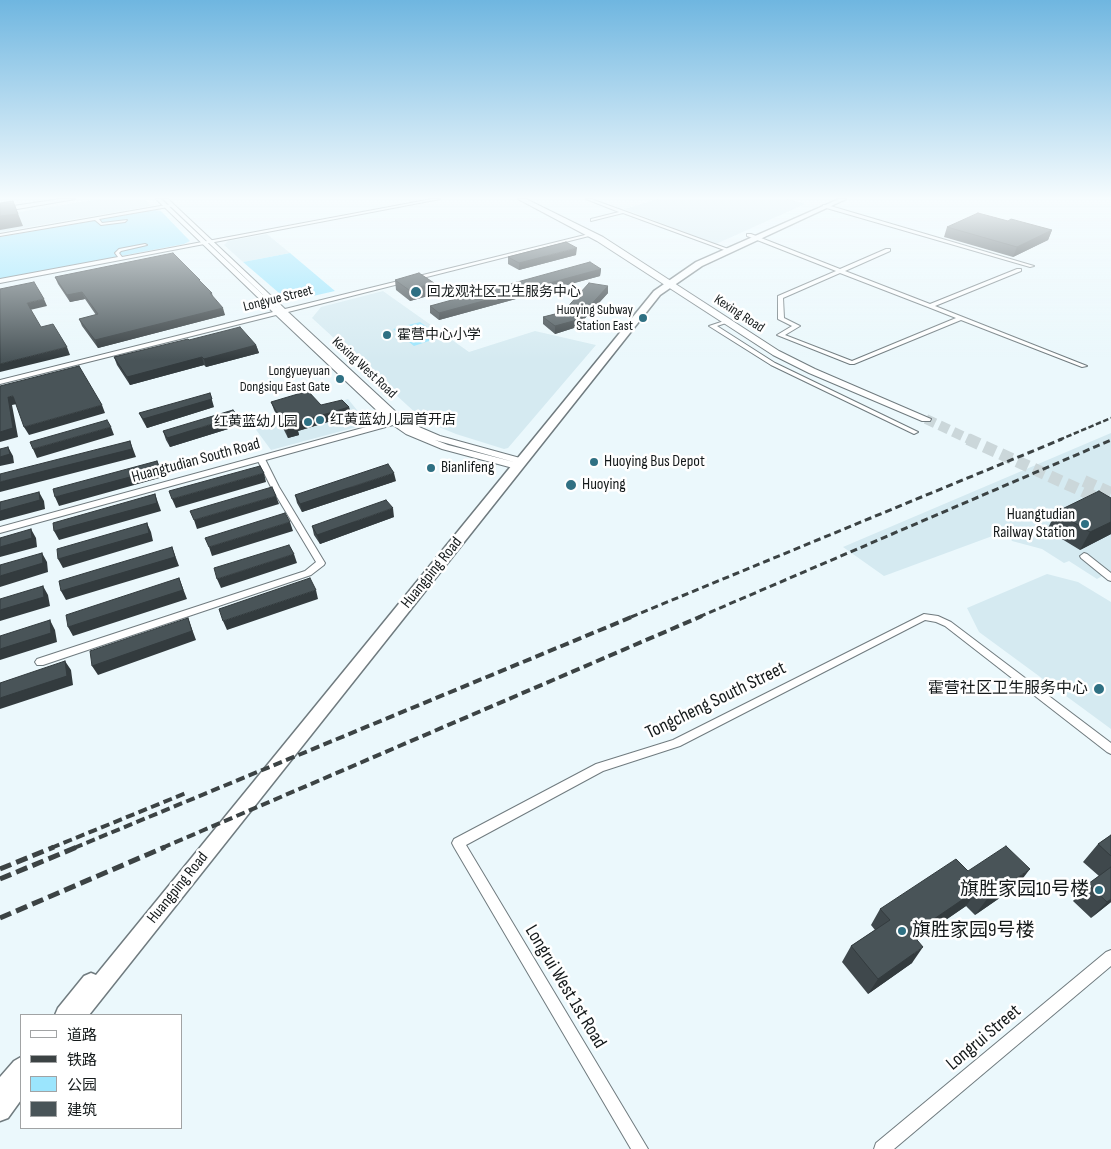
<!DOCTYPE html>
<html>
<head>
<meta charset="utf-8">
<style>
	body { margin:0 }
	#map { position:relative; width:1111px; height:1149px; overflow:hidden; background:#ebf8fc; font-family:"Sofia Sans Condensed","Noto Sans SC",sans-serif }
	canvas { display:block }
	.legend { position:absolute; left:20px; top:1014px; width:162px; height:115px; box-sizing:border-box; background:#fff; border:1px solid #a1a3a4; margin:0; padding:6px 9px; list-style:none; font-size:15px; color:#151a1b }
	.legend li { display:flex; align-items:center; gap:10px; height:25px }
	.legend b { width:25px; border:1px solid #a1a3a4 }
</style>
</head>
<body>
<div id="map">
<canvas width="1111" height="1149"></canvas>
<ul class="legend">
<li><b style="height:6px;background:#fff"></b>道路</li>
<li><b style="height:6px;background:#3c4344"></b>铁路</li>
<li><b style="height:14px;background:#9be5fd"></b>公园</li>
<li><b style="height:14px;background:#495458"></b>建筑</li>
</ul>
</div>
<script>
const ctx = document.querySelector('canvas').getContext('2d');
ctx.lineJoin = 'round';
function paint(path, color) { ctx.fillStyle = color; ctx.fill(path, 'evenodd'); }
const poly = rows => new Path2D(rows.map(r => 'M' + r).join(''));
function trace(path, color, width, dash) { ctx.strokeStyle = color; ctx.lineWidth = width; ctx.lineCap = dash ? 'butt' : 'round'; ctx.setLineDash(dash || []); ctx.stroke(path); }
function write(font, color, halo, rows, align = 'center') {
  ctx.font = font + ' "Sofia Sans Condensed","Noto Sans SC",sans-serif'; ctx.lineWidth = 5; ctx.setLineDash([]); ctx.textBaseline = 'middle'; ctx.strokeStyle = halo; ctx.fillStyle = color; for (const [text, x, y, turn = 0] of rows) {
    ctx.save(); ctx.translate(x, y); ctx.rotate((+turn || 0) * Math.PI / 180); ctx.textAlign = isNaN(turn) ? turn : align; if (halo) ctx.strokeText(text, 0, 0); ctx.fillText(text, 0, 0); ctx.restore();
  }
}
paint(poly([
	[100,199,145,199,151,206,0,232,0,215],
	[658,199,787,199,805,204,716,244,624,209],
	[267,234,290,253,243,262,224,245,228,241],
	[383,291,469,352,535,331,596,345,508,448,504,449,456,434,434,425,419,416,312,318,321,307],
	[348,399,361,415,364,425,271,450,254,427],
	[1111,433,1111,571,1097,579,1069,561,1064,563,1042,549,1012,541,1006,531,884,576,843,547],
	[1047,574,1078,582,1111,602,1111,729,979,632,967,608]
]), '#d5eaf1');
paint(poly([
	[155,210,161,211,190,241,184,244,0,279,0,237],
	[290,253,335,291,300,299,286,299,243,262],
	[420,322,441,337,414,346,393,329]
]), '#9be5fd');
trace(poly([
	[926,419,971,440]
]), '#cbd7da', 10, [10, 5]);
trace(poly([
	[968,439,1111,504],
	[1084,481,1111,493]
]), '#cbd7da', 12, [12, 6]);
const minor = poly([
	[432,199,440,199,0,283,0,279,118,257,115,253,119,249,145,244,147,245,121,251,119,253,122,257,432,199],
	[586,199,591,199,731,250,727,251,623,213,591,221,591,219,619,212,586,199],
	[172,204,174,206,99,219,102,223,127,220,125,222,101,225,95,220,0,236,0,234,172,204],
	[823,205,827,205,1034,266,1030,267,823,207,823,205],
	[747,234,751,234,840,269,886,249,890,249,890,251,845,271,930,304,1017,269,1021,269,1021,271,935,306,1087,366,1082,367,961,320,854,364,850,364,777,335,792,326,778,319,778,296,836,271,747,236,747,234],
	[840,273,928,307,956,318,852,361,785,335,800,326,784,318,783,298,840,273],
	[724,321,729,322,717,326,775,363,918,432,914,434,912,433,771,365,709,326,724,321],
	[258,457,261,457,265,459,279,487,325,563,324,565,311,575,43,665,37,665,35,662,37,659,305,571,316,562,271,487,257,459,258,457],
	[1084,553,1087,554,1111,573,1111,581,1108,580,1081,558,1080,556,1084,553],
	[924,614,938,616,951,622,1111,743,1111,754,1107,752,945,626,936,622,925,620,680,746,603,771,466,845,648,1149,631,1149,454,847,452,843,454,839,596,764,673,740,924,614],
	[1111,950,1111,966,894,1149,874,1149,876,1143,1106,952,1111,950]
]);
const tertiary = poly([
	[156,199,161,199,279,310,163,199,168,199,285,309,593,233,593,235,288,312,396,412,419,427,440,436,520,458,524,463,523,465,513,468,442,449,406,434,393,425,0,533,0,527,388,421,276,315,0,384,0,380,273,312,156,199],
	[435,440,514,462,448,445,435,440]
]);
const secondary = poly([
	[839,199,846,199,702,266,660,295,89,1015,55,1015,58,1008,84,976,91,973,96,975,654,291,696,262,839,199],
	[21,1057,21,1100,8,1118,0,1121,0,1077,14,1061,21,1057]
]);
const primary = poly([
	[60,199,75,199,0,212,0,208,60,199],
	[518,199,526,199,603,237,779,351,815,369,931,419,930,421,922,421,809,373,773,355,597,241,518,199]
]);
trace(minor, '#707b7f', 2);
trace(tertiary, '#707b7f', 2);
trace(secondary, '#707b7f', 3);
trace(primary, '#707b7f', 2);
paint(minor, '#fff');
paint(tertiary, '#fff');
paint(secondary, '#fff');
paint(primary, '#fff');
trace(poly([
	[1059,440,1111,418]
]), '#3c4344', 2.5, [5.5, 2.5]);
trace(poly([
	[631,617,1062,439],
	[699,617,1111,440]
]), '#3c4344', 3, [7, 4]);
trace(poly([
	[51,848,186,793],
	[74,848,634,616],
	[162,848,702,616]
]), '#3c4344', 4, [9, 4.5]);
trace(poly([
	[0,869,54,847],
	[0,879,77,847],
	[0,918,165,847]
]), '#3c4344', 5, [12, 5.5]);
paint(poly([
	[1008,221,1052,230,1048,240,1013,257,944,237,947,227],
	[576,255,519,270,508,264,508,257],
	[601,269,600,276,439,320,430,313,430,306],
	[55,277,201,283,212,293,213,297,225,315,98,348,82,326,79,319,96,315,85,299,70,302,58,284],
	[395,280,435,294,410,301,396,290],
	[608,286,608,293,577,327,555,334,543,324,543,317,563,312],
	[189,340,256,345,259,353,206,367,204,365,130,385,117,365,114,357],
	[271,402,349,407,351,415,298,431,299,435,288,438,274,410],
	[214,407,147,428,143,421,139,413],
	[241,425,170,447,166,440,163,431],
	[396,481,302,512,297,503,295,495],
	[1111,498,1111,534,1080,550,1047,530,1056,512],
	[394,517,320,544,314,535,312,526],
	[1111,835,1111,902,1091,918,1073,901,1088,884,1099,876,1083,862,1098,844],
	[968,871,1017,886,975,915,966,906,917,940,912,963,868,994,842,962,851,946,875,930,871,925,880,909]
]), '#3f484c');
paint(poly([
	[13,201,23,226,0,230,0,216],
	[1052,230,1048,240,1013,257,1017,247],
	[577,248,576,255,519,270,519,263],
	[601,269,600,276,439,320,439,313],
	[434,283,435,294,410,301,409,290],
	[608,286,608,293,577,327,555,334,555,326],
	[82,292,85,299,70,302,67,295],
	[44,299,47,306,30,310,27,303],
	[223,308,225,315,98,348,95,340],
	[256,345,259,353,206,367,204,359],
	[67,347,70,355,0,372,0,364],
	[202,357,204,365,130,385,127,377],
	[210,393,214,407,147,428,143,419],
	[13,396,17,404,12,405,18,437,0,442,0,432,8,397],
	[102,405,105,413,29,435,24,427],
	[349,407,351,415,298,431,299,435,288,438,286,429,296,423],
	[238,416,241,425,170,447,167,438],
	[111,427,114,435,37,458,33,449],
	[130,441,136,457,0,492,0,482],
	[8,447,13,456,14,463,0,466,0,457],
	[157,461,163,477,59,506,55,497],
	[264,473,266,482,176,508,172,499],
	[394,473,396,481,302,512,300,504],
	[39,492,44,501,45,509,0,521,0,511],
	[155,494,161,511,59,540,54,531],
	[276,496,279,504,197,529,194,520],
	[393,508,394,517,320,544,317,535],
	[290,522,293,531,212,556,209,547],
	[1111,522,1111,534,1080,550,1090,532],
	[147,523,151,532,153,541,63,568,58,559],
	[31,529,36,538,37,547,0,557,0,547],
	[172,547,179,566,66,600,61,591],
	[42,553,47,562,48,572,0,587,0,576],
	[294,554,297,563,221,588,217,579],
	[179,578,187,599,73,636,68,627],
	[43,586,48,595,50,606,0,621,0,610],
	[316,590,318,599,227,630,223,621],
	[188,618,196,640,98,675,92,666],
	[50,620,55,630,57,642,0,660,0,649],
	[65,661,71,670,73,685,0,709,0,698],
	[1030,869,1017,886,975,915,987,899],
	[978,889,966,906,901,950,912,934],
	[1111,899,1111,902,1091,918,1107,902],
	[923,947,912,963,868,994,878,979]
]), '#333b3e');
const building = poly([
	[13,201,18,214,0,216,0,203,13,201],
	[978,213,1008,221,1011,219,1052,230,1017,247,947,227,978,213],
	[566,242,577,248,519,263,508,257,566,242],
	[173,253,200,280,199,280,212,293,210,293,223,308,95,340,79,319,98,314,82,292,67,295,55,277,173,253],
	[590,262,601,269,439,313,430,306,590,262],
	[419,273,434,283,409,290,395,280,419,273],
	[34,282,44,299,27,303,41,327,53,324,67,347,0,364,0,289,34,282],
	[589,283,608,286,577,320,555,326,543,317,563,312,589,283],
	[240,327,256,345,204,359,202,357,127,377,114,357,188,339,189,340,240,327],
	[79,366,102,405,24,427,13,396,8,397,13,428,0,432,0,386,79,366],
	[308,391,321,405,342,400,349,407,296,423,297,426,286,429,271,402,308,391],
	[210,393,212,399,143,419,139,413,210,393],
	[233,410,238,416,167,438,163,431,233,410],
	[107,420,111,427,33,449,30,442,107,420],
	[130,441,132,449,0,482,0,474,130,441],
	[8,447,10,454,0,457,0,449,8,447],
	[157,461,160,469,55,497,53,489,157,461],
	[388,464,394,473,300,504,295,495,388,464],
	[260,466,264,473,172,499,169,491,260,466],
	[272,487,276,496,194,520,190,511,272,487],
	[1099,491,1111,498,1111,522,1090,532,1056,512,1099,491],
	[39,492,40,500,0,511,0,502,39,492],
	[155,494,157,503,54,531,53,523,155,494],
	[386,500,393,508,317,535,312,526,386,500],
	[285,513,290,522,209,547,205,538,285,513],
	[147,523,149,533,58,559,57,549,147,523],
	[31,529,32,538,0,547,0,538,31,529],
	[289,545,294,554,217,579,214,568,289,545],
	[172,547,175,557,61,591,59,581,172,547],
	[42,553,43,563,0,576,0,565,42,553],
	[179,578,183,590,68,627,66,615,179,578],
	[310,578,316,590,223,621,219,609,310,578],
	[43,586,44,597,0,610,0,599,43,586],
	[188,618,192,631,92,666,90,651,188,618],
	[50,620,51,633,0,649,0,636,50,620],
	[65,661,67,676,0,698,0,683,65,661],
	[1111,835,1111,856,1098,844,1111,835],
	[1006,846,1030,869,987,899,978,889,912,934,923,947,878,979,851,946,890,920,880,909,956,859,968,871,1006,846],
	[1111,867,1111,899,1107,902,1088,884,1111,867]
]);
paint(building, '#495458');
trace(building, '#333b3e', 1);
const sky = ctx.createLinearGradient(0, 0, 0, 360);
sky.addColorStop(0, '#6fb6e0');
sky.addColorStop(0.55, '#f6fcfe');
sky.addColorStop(1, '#f6fcfe00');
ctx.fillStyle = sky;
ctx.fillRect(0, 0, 1111, 360);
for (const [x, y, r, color] of [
	[416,292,6,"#2f7083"],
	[643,318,5,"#2f7083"],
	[387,335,5,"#2f7083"],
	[340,379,5,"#2f7083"],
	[320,420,5,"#2f7083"],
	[308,422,5,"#2f7083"],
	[594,462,5,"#2f7083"],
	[431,468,5,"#2f7083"],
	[571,485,6,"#2f7083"],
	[1085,524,5,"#2f7083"],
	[1099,689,6,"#2f7083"],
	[1099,890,5,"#2f7083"],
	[902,931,5,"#2f7083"]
]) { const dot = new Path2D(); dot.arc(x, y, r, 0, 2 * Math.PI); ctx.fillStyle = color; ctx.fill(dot); trace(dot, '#fff', 2); }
write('14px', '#151a1b', '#fff', [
	["回龙观社区卫生服务中心",427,292],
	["Huoying Subway",633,310,"right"],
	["Station East",633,326,"right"],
	["霍营中心小学",397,335],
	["Longyueyuan",330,371,"right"],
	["Dongsiqu East Gate",330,387,"right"],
	["红黄蓝幼儿园首开店",330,420],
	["红黄蓝幼儿园",298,422,"right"]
], 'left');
write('14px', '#151a1b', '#fff', [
	["Longyue Street",278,299,-14],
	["Kexing Road",739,314,33],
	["Kexing West Road",364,368,43]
]);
write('16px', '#151a1b', '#fff', [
	["Huangtudian South Road",196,461,-15],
	["Huangping Road",432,573,-51],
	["Huangping Road",178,888,-51]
]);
write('16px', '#151a1b', '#fff', [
	["Huoying Bus Depot",604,462],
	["Bianlifeng",441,468],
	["Huoying",582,485],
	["Huangtudian",1075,515,"right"],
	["Railway Station",1075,533,"right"],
	["霍营社区卫生服务中心",1088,689,"right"]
], 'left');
write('19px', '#151a1b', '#fff', [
	["Tongcheng South Street",716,701,-26],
	["Longrui West 1st Road",565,987,59],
	["Longrui Street",984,1038,-40]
]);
write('19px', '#151a1b', '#fff', [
	["旗胜家园10号楼",1089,890],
	["旗胜家园9号楼",912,931,"left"]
], 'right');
</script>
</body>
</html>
